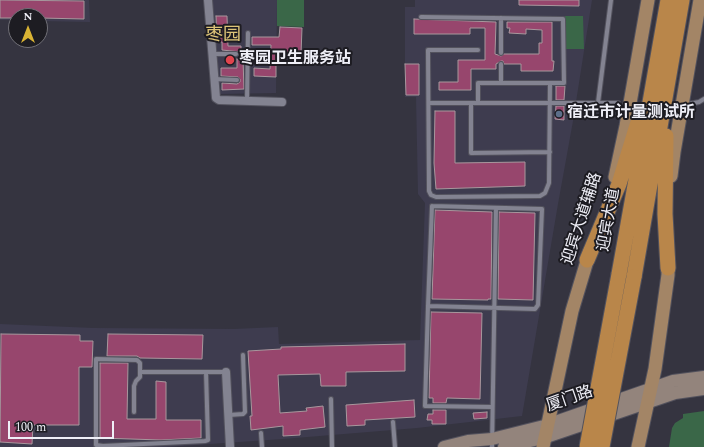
<!DOCTYPE html>
<html>
<head>
<meta charset="utf-8">
<style>
	body { margin:0 }
	#map { position:relative; width:704px; height:447px; overflow:hidden; background:#353440; font-family:Spectral,serif }
	canvas { display:block }
	.north { position:absolute; left:8px; top:8px; width:40px; height:40px; box-sizing:border-box; background:#1d1c22; border:1px solid #717077; border-radius:50%; rotate:0deg; font-size:11px; font-weight:700; line-height:16px; text-align:center; color:#efeff7 }
	.north::after { content:''; display:block; margin:auto; width:14px; height:18px; background:#d9b334; clip-path:polygon(50% 0,100% 100%,50% 72%,0 100%) }
	.scale { position:absolute; left:8px; top:421px; width:106px; height:18px; box-sizing:border-box; border:2px solid #efeff7; border-top:0; padding-left:5px; font-size:12px; line-height:14px; white-space:nowrap; color:#efeff7; -webkit-text-stroke:3px #1d1c22; paint-order:stroke }
</style>
</head>
<body>
<div id="map">
<canvas width="704" height="447"></canvas>
<div class="north">N</div>
<div class="scale">100 m</div>
</div>
<script>
const ctx = document.querySelector('canvas').getContext('2d');
ctx.lineJoin = 'round';
function paint(path, color) { ctx.fillStyle = color; ctx.fill(path, 'evenodd'); }
const poly = rows => new Path2D(rows.map(r => 'M' + r).join(''));
function trace(path, color, width, dash) { ctx.strokeStyle = color; ctx.lineWidth = width; ctx.lineCap = dash ? 'butt' : 'round'; ctx.setLineDash(dash || []); ctx.stroke(path); }
function write(font, color, halo, rows, align = 'center') {
  ctx.font = font + ' Spectral,"Noto Sans SC",serif'; ctx.lineWidth = 4; ctx.setLineDash([]); ctx.textBaseline = 'middle'; ctx.strokeStyle = halo; ctx.fillStyle = color; for (const [text, x, y, turn = 0] of rows) {
    ctx.save(); ctx.translate(x, y); ctx.rotate((+turn || 0) * Math.PI / 180); ctx.textAlign = isNaN(turn) ? turn : align; if (halo) ctx.strokeText(text, 0, 0); ctx.fillText(text, 0, 0); ctx.restore();
  }
}
paint(poly([
	[0,0,89,0,90,22,40,21,40,16,16,16,16,20,0,20],
	[212,0,277,0,276,93,218,94],
	[415,0,592,0,573,121,558,204,522,416,417,428,283,439,166,447,0,447,0,324,93,328,234,329,278,327,279,344,420,340,425,203,418,194,416,97,405,97,405,7,415,7]
]), '#3e3c4f');
paint(poly([
	[277,0,304,0,304,27,277,26],
	[565,16,583,16,584,49,565,49],
	[704,411,704,447,669,447,672,428,675,423,683,418,683,414]
]), '#3a6748');
const building = poly([
	[0,0,84,1,84,19,40,18,40,16,16,16,16,18,0,18,0,0],
	[519,0,579,0,579,6,519,5,519,0],
	[216,16,227,16,228,46,241,46,241,52,222,50,222,42,217,42,216,16],
	[414,19,496,22,495,54,501,56,504,54,539,54,539,43,542,43,542,30,526,29,526,34,509,33,510,28,507,28,507,22,552,22,552,61,554,61,553,71,521,71,521,64,504,64,503,61,501,61,496,64,496,69,471,69,471,90,439,90,439,82,458,82,458,60,485,60,485,28,470,28,470,34,414,34,414,19],
	[280,27,302,28,301,54,276,53,276,77,254,76,254,68,270,69,271,45,252,45,252,37,279,37,280,27],
	[237,59,243,59,244,89,222,90,222,83,237,84,240,82,240,79,238,77,221,76,221,68,237,68,237,59],
	[405,64,419,64,419,95,406,95,405,64],
	[556,86,565,86,564,100,556,100,556,86],
	[556,106,564,106,564,120,555,119,556,106],
	[435,111,455,111,455,163,525,162,525,186,436,189,434,163,435,111],
	[435,210,492,212,491,299,488,299,488,300,432,299,435,210],
	[499,212,535,213,533,300,498,299,499,212],
	[431,312,482,313,480,399,447,398,446,403,433,403,433,398,429,398,431,312],
	[1,334,80,335,80,341,93,341,92,367,79,367,79,425,33,425,32,444,0,442,1,334],
	[108,334,203,335,202,359,140,358,137,356,107,356,108,334],
	[405,344,405,371,346,372,346,386,321,386,320,374,278,375,280,413,307,411,306,408,323,406,325,427,300,430,300,435,283,436,283,426,251,430,250,416,252,416,248,351,281,349,281,347,405,344],
	[100,363,128,363,127,419,156,419,156,381,166,382,166,420,201,420,201,438,161,440,100,438,100,363],
	[414,400,415,417,365,420,365,425,347,426,346,405,414,400],
	[433,410,446,410,446,424,432,424,432,420,427,420,428,414,433,414,433,410],
	[487,412,487,418,474,419,473,413,487,412]
]);
paint(building, '#97466d');
trace(building, '#a8979d', 1);
const lane = poly([
	[421,17,563,19,564,83,550,83],
	[478,50,428,50,429,191,431,195,436,197,540,196,545,193,549,183,550,83,478,83,478,103],
	[501,53,501,18],
	[213,54,236,54],
	[214,79,237,80],
	[501,83,501,64],
	[247,101,248,33],
	[429,103,618,103],
	[471,103,471,153,550,152],
	[598,103,611,0],
	[684,105,699,102,704,99],
	[432,206,542,209,538,305,535,309,428,306,432,206],
	[428,306,425,406,492,407],
	[206,372,208,440,205,441,103,446,96,445,96,359,137,360,140,363,140,372,226,372],
	[331,399,332,447],
	[134,412,134,386,136,381,140,377,140,372],
	[229,415,243,414,245,412,243,355],
	[393,422,395,447],
	[261,433,262,447],
	[492,447,496,208]
]);
const street = poly([
	[208,0,216,98,219,100,282,102],
	[226,372,230,447]
]);
const secondary = poly([
	[444,447,468,441,492,439,544,426,673,381,704,377],
	[504,447,543,438,675,393,704,389]
]);
const primary = poly([
	[671,176,674,152,700,0],
	[615,177,626,126,648,0],
	[543,447,572,311,590,251],
	[638,447,655,369,668,275,668,258]
]);
const highway = poly([
	[666,136,665,214,668,268],
	[587,260,619,184,639,119],
	[619,274,649,108,668,0],
	[634,277,682,0]
]);
trace(lane, '#53525d', 6);
trace(street, '#53525d', 10);
trace(secondary, '#53525d', 14);
trace(primary, '#53525d', 15);
trace(highway, '#53525d', 17);
trace(lane, '#838391', 4);
trace(street, '#838391', 8);
trace(secondary, '#93847c', 12);
trace(primary, '#a38566', 13);
trace(highway, '#b9864a', 15);
const highwayBridge = poly([
	[587,447,619,274],
	[602,447,634,277]
]);
trace(highwayBridge, '#53525d', 17, []);
trace(highwayBridge, '#b9864a', 15);
for (const [x, y, r, color] of [
	[230,60,5,"#e0444e"],
	[559,114,4,"#5c6f8a"]
]) { const dot = new Path2D(); dot.arc(x, y, r, 0, 2 * Math.PI); ctx.fillStyle = color; ctx.fill(dot); trace(dot, '#1d1c22', 1.5); }
write('bold 16px', '#efeff7', '#1d1c22', [
	["枣园卫生服务站",239,60],
	["宿迁市计量测试所",567,114]
], 'left');
write('16px', '#efeff7', '#1d1c22', [
	["迎宾大道辅路",583,219,-72],
	["迎宾大道",610,220,-80],
	["厦门路",570,400,-19]
]);
write('18px', '#ddc478', '#1d1c22', [
	["枣园",223,36]
]);
</script>
</body>
</html>
